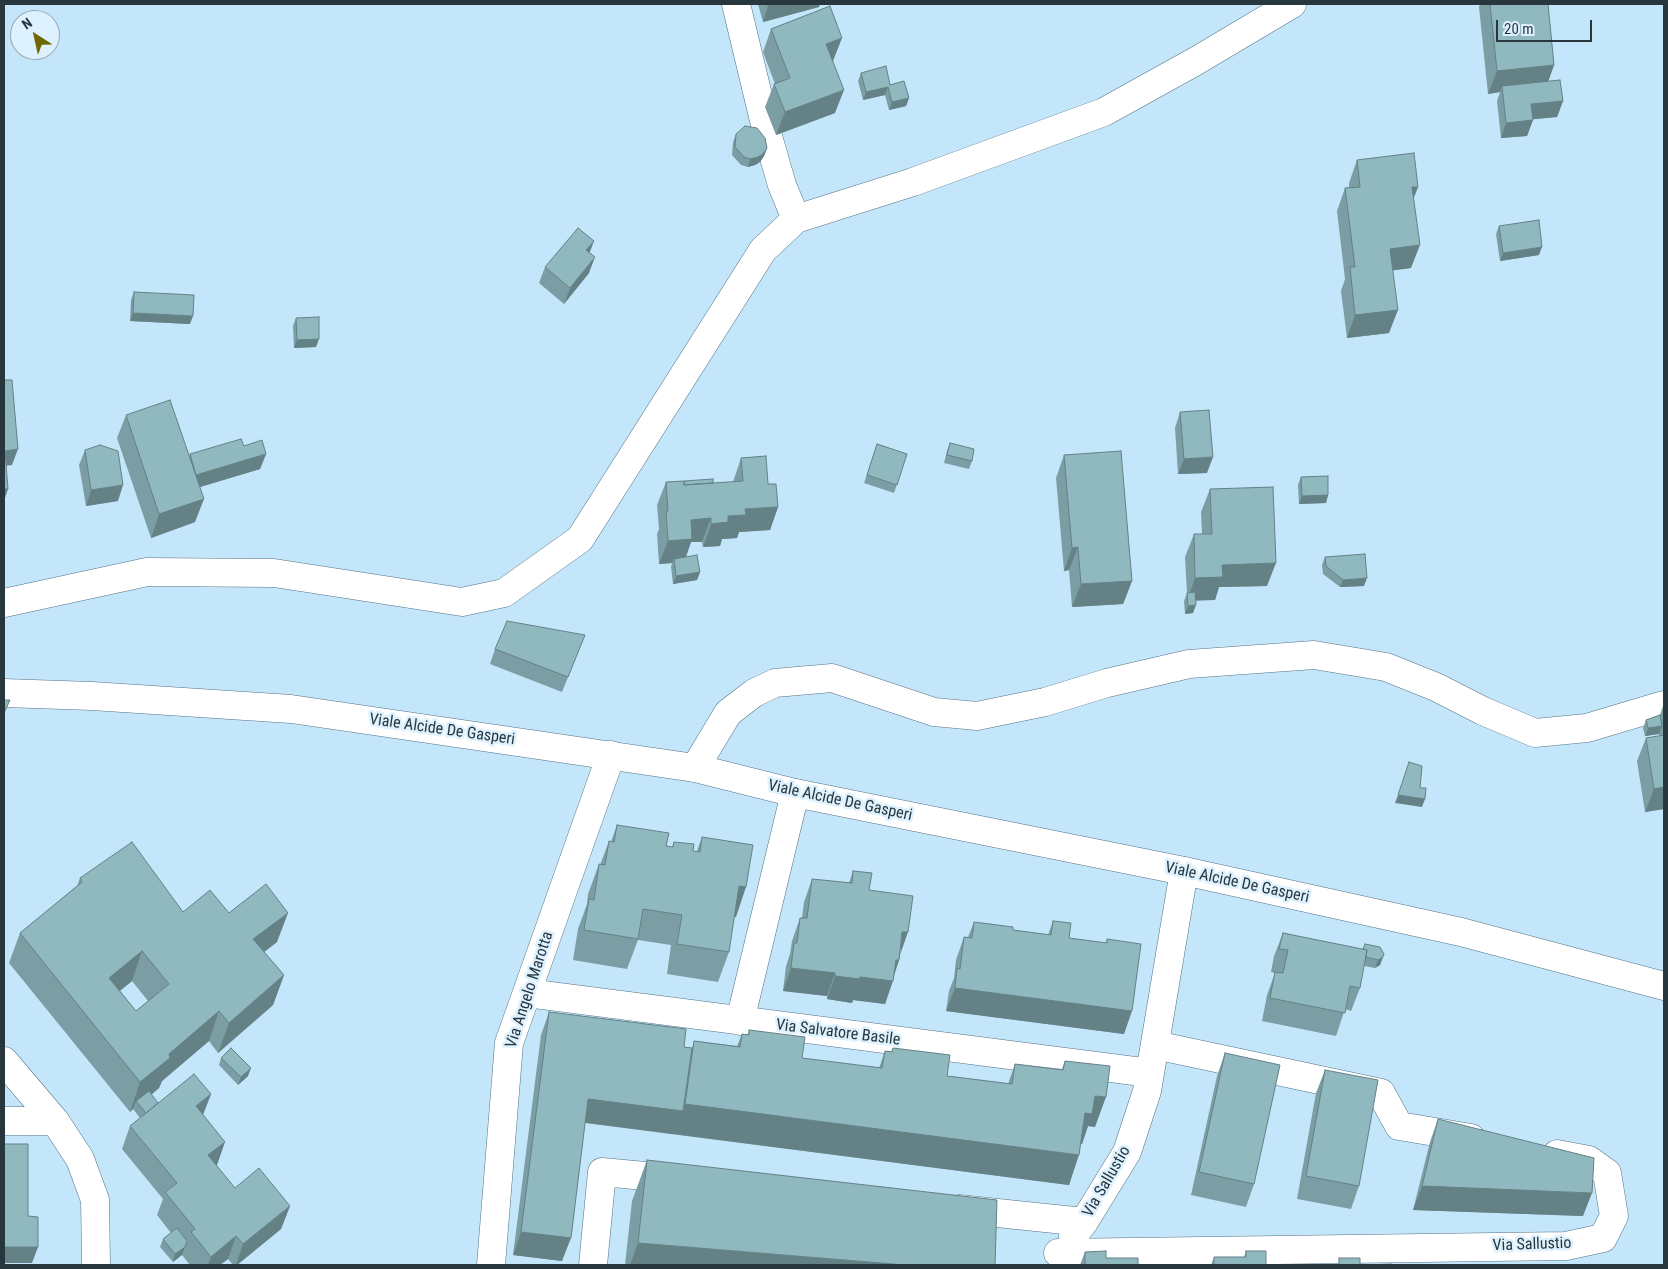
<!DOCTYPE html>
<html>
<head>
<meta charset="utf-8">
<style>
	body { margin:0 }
	#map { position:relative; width:1668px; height:1269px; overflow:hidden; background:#c4e6fb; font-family:"Roboto Condensed",sans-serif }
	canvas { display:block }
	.frame { position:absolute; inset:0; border:5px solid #28363e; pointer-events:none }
	.north { position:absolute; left:10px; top:10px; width:50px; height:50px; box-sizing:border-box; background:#ddf1fe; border:1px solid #95a6b1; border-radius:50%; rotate:325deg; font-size:14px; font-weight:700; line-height:20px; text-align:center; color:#28363e }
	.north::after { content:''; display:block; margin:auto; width:18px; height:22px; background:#6f6800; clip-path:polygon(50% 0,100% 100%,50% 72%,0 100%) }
	.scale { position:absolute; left:1496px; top:20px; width:96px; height:22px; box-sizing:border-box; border:2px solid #28363e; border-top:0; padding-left:6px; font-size:15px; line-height:18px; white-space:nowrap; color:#28363e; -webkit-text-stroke:4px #ddf1fe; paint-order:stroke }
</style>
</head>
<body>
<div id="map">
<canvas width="1668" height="1269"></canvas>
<div class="frame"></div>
<div class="north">N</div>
<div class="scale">20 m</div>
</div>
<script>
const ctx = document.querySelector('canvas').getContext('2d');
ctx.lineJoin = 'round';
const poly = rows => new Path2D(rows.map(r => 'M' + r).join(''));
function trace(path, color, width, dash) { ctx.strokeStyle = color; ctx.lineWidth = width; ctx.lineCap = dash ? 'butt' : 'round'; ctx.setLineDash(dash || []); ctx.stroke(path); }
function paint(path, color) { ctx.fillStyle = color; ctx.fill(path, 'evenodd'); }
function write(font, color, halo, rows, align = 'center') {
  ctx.font = font + ' "Roboto Condensed",sans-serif'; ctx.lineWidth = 5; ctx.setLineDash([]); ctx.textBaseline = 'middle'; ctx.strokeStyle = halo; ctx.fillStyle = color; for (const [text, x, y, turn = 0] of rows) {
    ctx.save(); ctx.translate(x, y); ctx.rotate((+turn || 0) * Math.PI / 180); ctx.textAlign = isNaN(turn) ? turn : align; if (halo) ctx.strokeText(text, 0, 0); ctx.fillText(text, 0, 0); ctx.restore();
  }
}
const street = poly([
	[736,4,767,133,782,185,796,219],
	[695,768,728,713,754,693,775,683,832,678,934,712,977,716,1045,702,1107,683,1189,664,1314,655,1386,667,1436,687,1483,711,1535,733,1587,728,1664,705],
	[527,993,1150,1073],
	[740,1021,795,793],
	[1155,1045,1381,1093,1399,1126,1471,1138],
	[4,1061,55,1121,80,1159,95,1200,96,1265],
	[4,1121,55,1121],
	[959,1209,1084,1222],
	[1073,1236,1084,1222,1127,1152,1147,1091,1184,871],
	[1058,1253,1566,1246,1603,1238,1614,1216,1607,1173,1589,1160,1557,1154],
	[491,1265,509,1043,611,755],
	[593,1265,602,1172,677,1179]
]);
const secondary = poly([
	[4,603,147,572,274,573,462,602,504,593,580,539,763,250,796,219,913,182,1104,112,1196,61,1292,4]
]);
const primary = poly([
	[4,693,92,696,291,709,695,768,795,793,1184,871,1461,932,1664,986]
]);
trace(street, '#547385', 29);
trace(secondary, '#547385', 29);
trace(primary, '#547385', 29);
trace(street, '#fff', 28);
trace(secondary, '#fff', 28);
trace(primary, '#fff', 28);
paint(poly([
	[758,4,820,4,819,7,763,22],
	[1480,4,1548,4,1554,65,1548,81,1563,101,1557,117,1533,119,1527,136,1501,138,1497,101,1500,92,1488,94,1479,7],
	[771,29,833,61,835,113,776,135,765,107,774,84,775,84,763,52],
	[861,73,890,85,909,98,906,106,889,110,885,95,863,100,858,81],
	[736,134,767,148,764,156,760,162,755,165,748,167,741,165,732,155,733,142],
	[1357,160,1418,187,1414,197,1411,268,1393,270,1389,333,1347,338,1341,291,1345,279,1337,211,1345,188,1349,188,1349,183],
	[1499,226,1539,255,1500,261,1496,234],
	[545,267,589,273,564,304,539,283],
	[134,292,190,324,130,321,131,300],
	[296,318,316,347,294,348,293,326],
	[1180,412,1207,473,1178,474,1175,428],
	[126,415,189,456,190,454,244,446,266,454,260,469,200,487,195,522,151,538,117,438],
	[950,443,972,461,969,469,944,463,947,451],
	[877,444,907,454,894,493,864,483],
	[85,450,118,501,86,506,79,465],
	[1064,455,1132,581,1123,604,1072,607,1069,570,1064,571,1056,478],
	[741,458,768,484,778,507,770,530,739,532,737,538,722,539,720,546,703,547,702,542,691,542,686,557,700,572,697,580,673,584,671,567,672,563,659,564,657,534,659,529,657,505,666,482,684,481,713,483,733,482],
	[1301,477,1328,495,1326,503,1299,504,1298,485],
	[1210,489,1267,586,1219,587,1215,600,1196,600,1193,613,1185,614,1184,601,1187,593,1185,557,1194,534,1202,534,1201,512],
	[1325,557,1364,586,1340,587,1323,574,1322,565],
	[585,635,562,692,490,664,495,649],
	[1664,703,1664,809,1645,812,1637,761,1646,738,1659,736,1659,734,1645,736,1643,728,1646,720,1660,715],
	[617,825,666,846,672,847,674,842,693,851,697,851,702,837,736,917,734,917,729,952,718,982,667,974,671,945,638,940,627,969,573,960,578,929,587,904,588,894,599,864,600,865,609,841,611,842],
	[853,871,869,890,900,955,899,960,885,1004,853,1000,852,1003,827,999,827,996,783,991,786,966,790,954,792,941,800,918,802,918,804,902,812,879,849,883],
	[80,878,183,912,229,913,277,942,264,952,284,975,273,1005,218,1053,209,1041,162,1081,159,1088,151,1095,158,1103,211,1094,203,1115,216,1165,235,1188,290,1206,281,1229,237,1265,233,1265,228,1259,220,1265,190,1265,182,1255,173,1262,160,1247,163,1239,171,1233,157,1215,163,1199,122,1149,130,1126,140,1118,133,1109,130,1112,9,963,20,933,77,886],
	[132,981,148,1001,136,1011,120,991],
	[1053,921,1069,938,1106,943,1107,939,1124,1034,946,1011,949,991,954,978,956,960,964,937,968,937,974,922,1013,930,1048,935],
	[1283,933,1384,954,1380,965,1375,968,1364,966,1360,988,1351,1011,1345,1009,1336,1036,1262,1021,1267,995,1275,973,1271,972,1274,956],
	[549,1012,684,1047,692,1048,694,1041,737,1046,742,1034,748,1034,749,1030,802,1058,879,1068,885,1051,891,1052,893,1048,947,1076,1008,1084,1015,1064,1062,1069,1065,1061,1095,1127,1088,1126,1082,1144,1081,1144,1069,1185,585,1123,562,1261,513,1255,541,1035],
	[1225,1053,1254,1184,1246,1207,1191,1195,1217,1076],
	[221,1058,248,1076,238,1085,219,1065],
	[1325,1070,1359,1186,1351,1209,1297,1199,1316,1093],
	[1438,1119,1583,1216,1413,1210,1430,1142],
	[647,1160,995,1265,625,1265,632,1201],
	[1246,1251,1266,1265,1211,1265,1214,1257,1244,1257],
	[1085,1252,1106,1258,1138,1265,1080,1265]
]), '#7b9ea4');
paint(poly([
	[776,4,820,4,819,7,763,22,768,6],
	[842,38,833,61,818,67,826,44],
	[1554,65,1546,88,1502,86,1500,92,1488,94,1497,71],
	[888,87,885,95,863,100,866,92],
	[844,90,835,113,776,135,785,112],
	[909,98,906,106,889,110,892,102],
	[1563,101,1557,117,1525,120,1531,104],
	[1533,120,1527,136,1501,138,1506,123],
	[767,148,764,156,760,162,755,165,748,167,750,159],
	[1412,187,1418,187,1409,210],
	[594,241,588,257,586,250],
	[1420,245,1411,268,1382,272,1390,249],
	[1542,247,1539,255,1500,261,1503,253],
	[595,257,589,273,564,304,570,288],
	[1398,310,1389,333,1347,338,1355,315],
	[133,313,193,316,190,324,130,321],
	[319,339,316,347,294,348,297,340],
	[18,449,12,465,4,466,5,451],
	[266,454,260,469,190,490,196,475],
	[1213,457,1207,473,1178,474,1184,459],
	[123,485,118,501,86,506,91,490],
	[4,489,8,489,4,501],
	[1328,495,1326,503,1299,504,1302,496],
	[204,499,195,522,151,538,159,514],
	[778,507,770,530,739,532,737,538,722,539,720,546,703,547,711,524,745,509],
	[711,518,702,542,691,542,684,562,674,559,672,563,659,564,668,541,691,520],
	[1078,547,1069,570,1064,571,1072,548],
	[1276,563,1267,586,1219,587,1215,600,1187,601,1195,578,1222,565],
	[700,572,697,580,673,584,676,576],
	[1367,578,1364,586,1340,587,1343,580],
	[1132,581,1123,604,1072,607,1081,584],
	[1196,605,1193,613,1185,614,1188,606],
	[1662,726,1659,734,1645,736,1648,728],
	[1664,787,1664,809,1645,812,1654,789],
	[1398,795,1425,799,1422,807,1395,803],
	[739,886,746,887,736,917,728,916],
	[288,913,277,942,242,969,253,939],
	[902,932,908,932,900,955],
	[142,951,132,981,98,1008,109,978],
	[1383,957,1380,965,1375,968,1378,960],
	[896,960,899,960,892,981,893,981,885,1004,853,1000,852,1003,827,999,835,976],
	[791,968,835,973,827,996,783,991],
	[284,975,273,1005,218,1053,229,1023],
	[955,988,1132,1011,1124,1034,946,1011],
	[219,1011,209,1041,162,1081,159,1088,139,1105,136,1101,133,1109,130,1112,140,1082,169,1054],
	[251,1068,248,1076,238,1085,241,1077],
	[211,1094,202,1117,196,1106],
	[1095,1096,1106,1097,1095,1127,1088,1126,1082,1144,1074,1143,1085,1113],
	[588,1099,683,1111,685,1104,1079,1155,1069,1185,580,1122],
	[225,1142,217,1165,200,1178,208,1155],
	[1422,1186,1592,1193,1583,1216,1413,1210],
	[290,1206,281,1229,237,1265,236,1265,243,1244],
	[521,1232,571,1238,562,1261,513,1255],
	[236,1236,228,1259,220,1265,208,1265,211,1257],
	[638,1243,905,1265,630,1265],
	[4,1247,38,1247,32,1263,4,1263],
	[185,1247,182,1255,173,1262,175,1254]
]), '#648186');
const building = poly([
	[768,4,776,4,768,6,768,4],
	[1490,4,1548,4,1554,65,1497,71,1490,4],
	[830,6,842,38,826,44,844,90,785,112,774,84,790,78,771,29,830,6],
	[886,66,890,85,904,81,909,98,892,102,888,87,866,92,861,73,886,66],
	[1560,80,1563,101,1531,104,1533,120,1506,123,1502,86,1560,80],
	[745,126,757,128,765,138,767,148,763,154,758,157,750,159,744,157,735,147,736,134,745,126],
	[1414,153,1418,187,1412,187,1420,245,1390,249,1398,310,1355,315,1350,267,1355,267,1345,188,1360,187,1357,160,1414,153],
	[1539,220,1542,247,1503,253,1499,226,1539,220],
	[578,228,594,241,586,250,595,257,570,288,545,267,578,228],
	[134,292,194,295,193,316,133,313,134,292],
	[319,317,319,339,297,340,296,318,319,317],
	[4,380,12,380,18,449,5,451,8,489,4,489,4,380],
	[170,400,204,499,159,514,126,415,170,400],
	[1209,410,1213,457,1184,459,1180,412,1209,410],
	[241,439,244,446,262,440,266,454,196,475,190,454,241,439],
	[950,443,974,449,972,461,947,455,950,443],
	[877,444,907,454,897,485,867,475,877,444],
	[100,445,118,451,123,485,91,490,85,450,100,445],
	[1121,451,1132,581,1081,584,1078,547,1072,548,1064,455,1121,451],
	[766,456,768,484,776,484,778,507,745,509,746,515,728,516,728,522,711,524,711,518,691,520,692,539,668,541,666,511,668,511,666,482,684,481,684,485,743,481,741,458,766,456],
	[1328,476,1328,495,1302,496,1301,477,1328,476],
	[713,479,713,483,684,485,684,481,713,479],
	[1273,487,1276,563,1222,565,1223,577,1195,578,1194,534,1212,534,1210,489,1273,487],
	[1365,554,1367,578,1343,580,1326,566,1325,557,1365,554],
	[697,555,700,572,676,576,674,559,697,555],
	[1195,592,1196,605,1188,606,1187,593,1195,592],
	[507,621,585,635,568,677,495,649,507,621],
	[4,700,10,700,4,713,4,700],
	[1660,715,1662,726,1648,728,1646,720,1660,715],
	[1664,735,1664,787,1654,789,1646,738,1664,735],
	[1409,762,1422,766,1420,788,1426,788,1425,799,1398,795,1409,762],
	[617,825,669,833,666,846,673,847,674,842,694,844,693,851,700,852,702,837,753,845,746,887,739,886,729,952,677,944,682,915,643,909,638,939,584,930,589,899,594,900,599,864,605,865,609,841,614,842,617,825],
	[132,842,183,912,210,890,229,913,266,884,288,913,253,939,284,975,229,1023,219,1011,169,1054,170,1058,140,1082,20,933,82,882,80,878,132,842],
	[142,951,169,984,136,1011,109,978,142,951],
	[853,871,872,873,869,890,913,896,908,932,902,932,899,960,896,960,893,981,860,977,860,979,835,976,835,973,791,968,794,943,797,943,800,918,807,918,812,879,852,883,853,871],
	[1053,921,1071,923,1069,938,1107,943,1107,939,1141,944,1132,1011,955,988,957,968,960,969,964,937,972,938,974,922,1013,927,1013,930,1051,935,1053,921],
	[1283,933,1367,950,1360,988,1350,986,1345,1013,1270,998,1275,972,1283,973,1288,950,1279,949,1283,933],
	[1365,944,1380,947,1384,954,1383,957,1378,960,1366,957,1367,950,1363,949,1365,944],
	[549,1012,686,1029,684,1047,692,1048,683,1111,588,1099,571,1238,521,1232,549,1012],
	[749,1030,805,1037,802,1058,882,1068,885,1051,892,1052,893,1048,950,1055,947,1076,1012,1084,1015,1064,1063,1070,1065,1061,1110,1066,1106,1097,1095,1096,1092,1114,1085,1113,1079,1155,685,1104,694,1041,740,1047,742,1034,749,1035,749,1030],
	[231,1048,251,1068,241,1077,221,1058,231,1048],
	[1225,1053,1280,1065,1254,1184,1199,1172,1225,1053],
	[1325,1070,1378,1080,1359,1186,1306,1176,1325,1070],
	[194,1074,211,1094,196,1106,225,1142,208,1155,235,1188,259,1168,290,1206,243,1244,236,1236,211,1257,191,1232,195,1229,165,1192,177,1183,130,1126,194,1074],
	[149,1091,158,1103,146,1113,136,1101,149,1091],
	[1438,1119,1594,1158,1592,1193,1422,1186,1438,1119],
	[4,1144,28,1144,28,1216,38,1217,38,1247,4,1247,4,1144],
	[647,1160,997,1200,995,1265,905,1265,638,1243,647,1160],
	[177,1228,187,1241,185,1247,175,1254,163,1239,177,1228],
	[1106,1251,1106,1258,1138,1258,1138,1265,1085,1265,1085,1252,1106,1251],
	[1246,1251,1266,1251,1266,1265,1214,1265,1214,1257,1246,1257,1246,1251],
	[1339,1258,1360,1258,1360,1265,1392,1264,1392,1265,1339,1265,1339,1258]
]);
paint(building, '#8fb8bf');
trace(building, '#648186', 1);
write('16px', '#28363e', '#ddf1fe', [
	["Viale Alcide De Gasperi",442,730,8],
	["Viale Alcide De Gasperi",840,801,12],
	["Viale Alcide De Gasperi",1237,883,12],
	["Via Angelo Marotta",530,990,-72],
	["Via Salvatore Basile",838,1033,7],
	["Via Sallustio",1107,1182,-60],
	["Via Sallustio",1532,1245,-2]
]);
</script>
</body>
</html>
